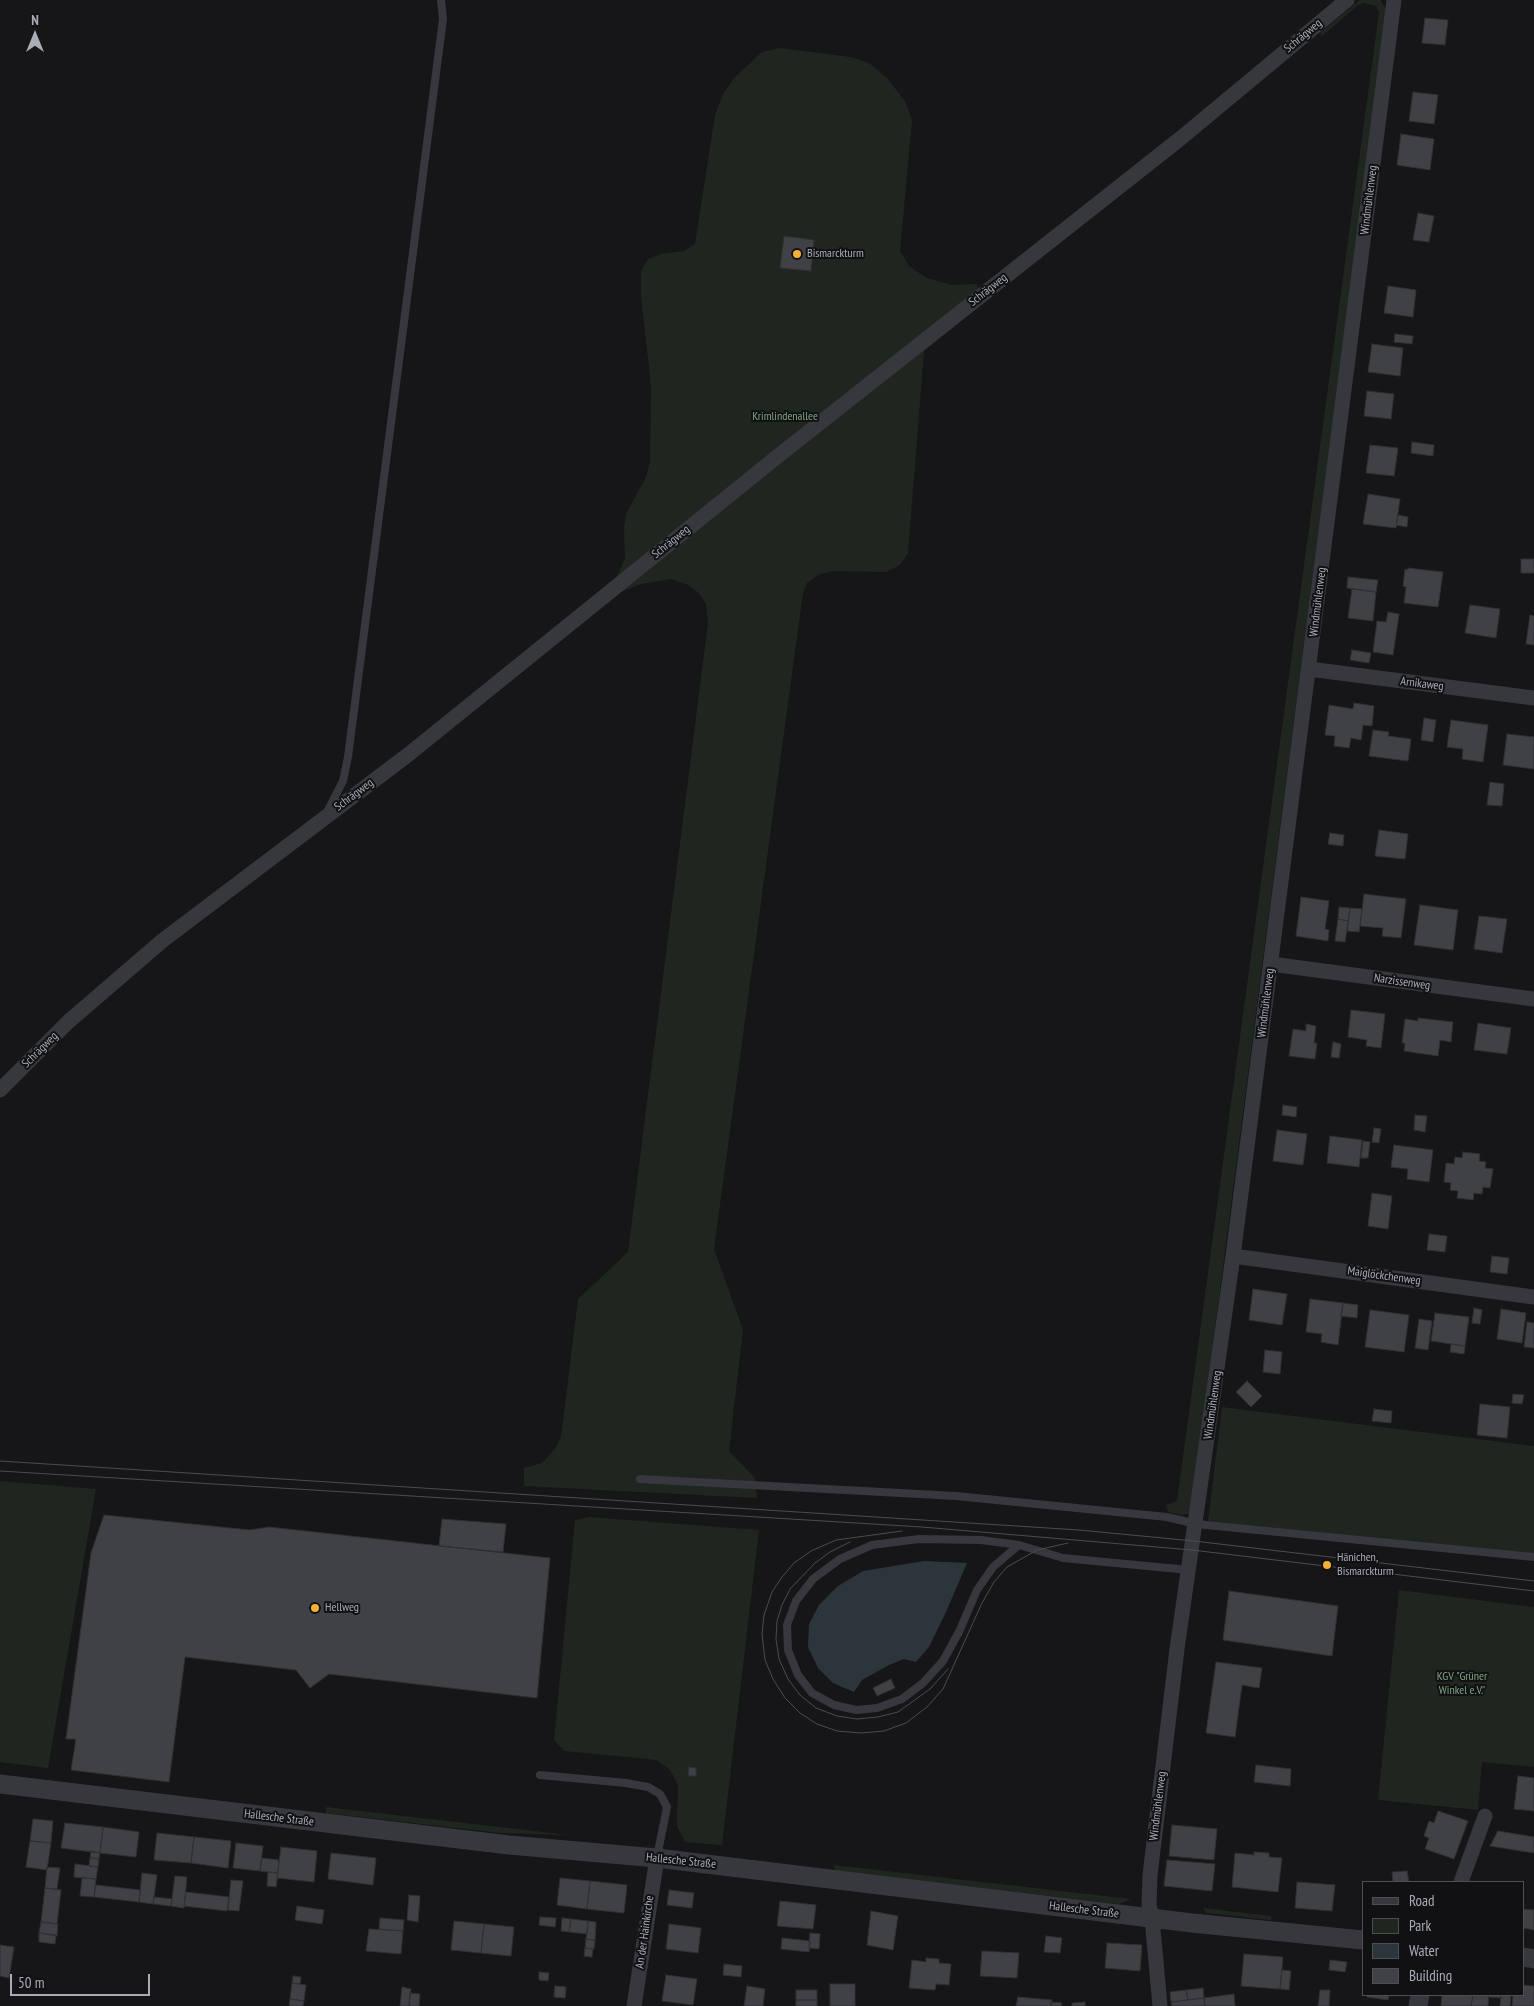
<!DOCTYPE html>
<html>
<head>
<meta charset="utf-8">
<style>
	body { margin:0 }
	#map { position:relative; width:1534px; height:2006px; overflow:hidden; background:#161618; font-family:"PT Sans Narrow",sans-serif }
	canvas { display:block }
	.legend { position:absolute; left:1362px; top:1881px; width:162px; height:115px; box-sizing:border-box; background:#111113; border:1px solid #4d4f55; margin:0; padding:6px 9px; list-style:none; font-size:15px; color:#a8adb8 }
	.legend li { display:flex; align-items:center; gap:10px; height:25px }
	.legend b { width:25px; border:1px solid #4d4f55 }
	.north { position:absolute; left:10px; top:10px; width:50px; height:50px; -webkit-text-stroke:4px #111113; paint-order:stroke; rotate:0deg; font-size:14px; font-weight:700; line-height:20px; text-align:center; color:#a8adb8 }
	.north::after { content:''; display:block; margin:auto; width:18px; height:22px; background:#a8adb8; clip-path:polygon(50% 0,100% 100%,50% 72%,0 100%) }
	.scale { position:absolute; left:10px; top:1974px; width:140px; height:22px; box-sizing:border-box; border:2px solid #a8adb8; border-top:0; padding-left:6px; font-size:15px; line-height:18px; white-space:nowrap; color:#a8adb8; -webkit-text-stroke:4px #111113; paint-order:stroke }
</style>
</head>
<body>
<div id="map">
<canvas width="1534" height="2006"></canvas>
<ul class="legend">
<li><b style="height:6px;background:#37383d"></b>Road</li>
<li><b style="height:14px;background:#1e261f"></b>Park</li>
<li><b style="height:14px;background:#2c353c"></b>Water</li>
<li><b style="height:14px;background:#404145"></b>Building</li>
</ul>
<div class="north">N</div>
<div class="scale">50 m</div>
</div>
<script>
const ctx = document.querySelector('canvas').getContext('2d');
ctx.lineJoin = 'round';
function paint(path, color) { ctx.fillStyle = color; ctx.fill(path, 'evenodd'); }
const poly = rows => new Path2D(rows.map(r => 'M' + r).join(''));
function trace(path, color, width, dash) { ctx.strokeStyle = color; ctx.lineWidth = width; ctx.lineCap = dash ? 'butt' : 'round'; ctx.setLineDash(dash || []); ctx.stroke(path); }
function write(font, color, halo, rows, align = 'center') {
  ctx.font = font + ' "PT Sans Narrow",sans-serif'; ctx.lineWidth = 4; ctx.setLineDash([]); ctx.textBaseline = 'middle'; ctx.strokeStyle = halo; ctx.fillStyle = color; for (const [text, x, y, turn = 0] of rows) {
    ctx.save(); ctx.translate(x, y); ctx.rotate((+turn || 0) * Math.PI / 180); ctx.textAlign = isNaN(turn) ? turn : align; if (halo) ctx.strokeText(text, 0, 0); ctx.fillText(text, 0, 0); ctx.restore();
  }
}
paint(poly([
	[1360,0,1381,0,1385,8,1385,18,1191,1513,1182,1515,1168,1512,1166,1505,1177,1501,1379,12,1376,6,1364,3,1358,5,1322,36,1320,33],
	[779,48,851,57,869,63,886,77,905,101,912,120,900,251,910,267,927,278,952,285,977,284,980,305,924,351,908,553,900,565,886,572,833,571,818,575,807,583,803,593,714,1249,743,1330,729,1451,755,1478,757,1498,524,1486,524,1468,542,1463,555,1449,561,1437,578,1299,628,1252,708,623,706,604,699,593,688,585,671,579,641,584,618,593,616,579,625,558,624,527,626,514,646,477,650,462,651,386,641,296,641,271,648,259,661,254,684,251,695,244,715,115,723,94,734,78,762,52],
	[784,237,814,240,811,271,780,268],
	[1222,1407,1534,1446,1534,1554,1208,1521],
	[0,1481,96,1489,48,1768,0,1762],
	[589,1517,759,1530,722,1845,685,1842,677,1826,678,1785,670,1770,657,1760,564,1751,554,1740,575,1520],
	[1399,1590,1534,1607,1534,1767,1482,1762,1478,1810,1378,1800],
	[326,1807,569,1835,500,1833,326,1813],
	[834,1865,1131,1899,1119,1904,835,1871],
	[1203,1908,1271,1916,1271,1920,1206,1913]
]), '#1e261f');
paint(poly([
	[924,1561,967,1563,946,1612,929,1647,916,1662,904,1659,889,1665,862,1680,854,1692,833,1683,818,1668,808,1647,809,1624,819,1605,838,1586,863,1571]
]), '#2c353c');
const building = poly([
	[1425,18,1448,20,1445,45,1422,43,1425,18],
	[1413,92,1438,95,1434,124,1409,121,1413,92],
	[1401,134,1434,139,1430,170,1397,165,1401,134],
	[1418,213,1434,216,1429,242,1413,240,1418,213],
	[784,236,814,240,811,271,780,268,784,236],
	[1388,286,1416,290,1413,317,1384,313,1388,286],
	[1395,334,1413,336,1412,344,1394,342,1395,334],
	[1372,344,1403,348,1400,376,1368,372,1372,344],
	[1367,391,1394,394,1391,419,1364,416,1367,391],
	[1412,442,1434,445,1433,456,1411,453,1412,442],
	[1370,445,1398,448,1394,476,1366,473,1370,445],
	[1368,494,1400,499,1396,528,1363,524,1368,494],
	[1398,515,1408,517,1407,527,1396,525,1398,515],
	[1521,559,1534,559,1534,573,1521,573,1521,559],
	[1408,568,1443,572,1438,607,1404,603,1406,587,1403,586,1405,569,1408,570,1408,568],
	[1348,577,1378,580,1376,592,1347,588,1348,577],
	[1352,589,1376,592,1373,621,1348,618,1352,589],
	[1470,605,1500,609,1496,638,1465,633,1470,605],
	[1388,612,1399,614,1393,655,1373,652,1377,621,1386,622,1388,612],
	[1530,615,1534,616,1534,645,1526,644,1530,615],
	[1352,650,1371,653,1369,663,1350,660,1352,650],
	[1354,703,1374,706,1372,726,1363,725,1361,740,1351,738,1349,748,1334,746,1335,736,1325,735,1329,705,1353,709,1354,703],
	[1424,718,1436,720,1433,742,1421,740,1424,718],
	[1451,720,1488,725,1483,762,1462,759,1463,749,1447,747,1451,720],
	[1373,730,1389,732,1388,736,1411,739,1408,761,1369,756,1373,730],
	[1507,734,1534,737,1534,769,1503,765,1507,734],
	[1490,782,1504,784,1502,806,1487,805,1490,782],
	[1379,830,1408,834,1405,859,1375,856,1379,830],
	[1330,833,1344,835,1343,846,1328,844,1330,833],
	[1364,894,1406,899,1401,938,1382,936,1383,928,1360,926,1364,894],
	[1301,897,1329,901,1325,929,1329,930,1328,941,1296,936,1301,897],
	[1420,905,1458,910,1453,950,1414,945,1420,905],
	[1339,907,1350,908,1348,921,1338,919,1339,907],
	[1350,908,1362,909,1359,932,1347,931,1350,908],
	[1479,916,1507,919,1502,953,1474,949,1479,916],
	[1338,919,1348,921,1345,942,1335,941,1338,919],
	[1351,1010,1385,1014,1381,1048,1366,1046,1367,1040,1348,1037,1351,1010],
	[1418,1018,1453,1022,1451,1042,1440,1040,1438,1056,1404,1051,1405,1043,1402,1043,1405,1019,1418,1021,1418,1018],
	[1478,1023,1511,1028,1507,1054,1474,1050,1478,1023],
	[1306,1024,1316,1026,1314,1043,1317,1043,1315,1059,1289,1056,1293,1029,1306,1031,1306,1024],
	[1333,1042,1341,1044,1339,1058,1331,1057,1333,1042],
	[1283,1105,1297,1107,1296,1117,1282,1115,1283,1105],
	[1415,1115,1427,1116,1425,1132,1414,1130,1415,1115],
	[1374,1128,1381,1129,1379,1143,1372,1142,1374,1128],
	[1277,1130,1307,1134,1303,1165,1273,1161,1277,1130],
	[1330,1136,1362,1140,1359,1167,1327,1163,1330,1136],
	[1363,1141,1370,1142,1368,1158,1361,1158,1363,1141],
	[1394,1145,1433,1150,1429,1182,1407,1179,1408,1169,1391,1167,1394,1145],
	[1463,1152,1480,1154,1479,1161,1486,1162,1485,1168,1493,1169,1490,1188,1483,1187,1482,1194,1474,1193,1473,1200,1457,1198,1458,1191,1450,1190,1451,1183,1444,1182,1446,1163,1454,1164,1455,1157,1462,1158,1463,1152],
	[1372,1193,1392,1196,1388,1229,1368,1226,1372,1193],
	[1429,1234,1447,1236,1445,1252,1427,1250,1429,1234],
	[1492,1256,1509,1258,1507,1274,1490,1272,1492,1256],
	[1253,1289,1287,1294,1282,1325,1249,1320,1253,1289],
	[1310,1299,1343,1303,1338,1345,1321,1342,1322,1334,1306,1332,1310,1299],
	[1343,1303,1358,1305,1357,1318,1341,1316,1343,1303],
	[1474,1308,1482,1310,1480,1324,1472,1323,1474,1308],
	[1501,1309,1526,1313,1522,1343,1497,1339,1501,1309],
	[1370,1310,1409,1315,1404,1352,1365,1347,1370,1310],
	[1435,1313,1469,1317,1465,1346,1431,1341,1435,1313],
	[1419,1319,1432,1321,1428,1350,1415,1348,1419,1319],
	[1527,1322,1534,1323,1534,1348,1524,1347,1527,1322],
	[1451,1344,1465,1346,1464,1354,1450,1352,1451,1344],
	[1265,1350,1282,1352,1280,1374,1263,1372,1265,1350],
	[1247,1381,1262,1396,1251,1407,1236,1392,1247,1381],
	[1513,1394,1524,1395,1522,1404,1512,1403,1513,1394],
	[1480,1404,1510,1407,1507,1438,1477,1435,1480,1404],
	[1374,1409,1392,1411,1391,1423,1372,1421,1374,1409],
	[104,1515,250,1530,269,1527,550,1558,537,1698,329,1674,310,1688,296,1670,185,1657,169,1782,71,1770,76,1739,66,1739,91,1553,104,1515],
	[442,1519,506,1524,503,1552,439,1546,442,1519],
	[1229,1591,1338,1606,1332,1656,1223,1640,1229,1591],
	[1216,1662,1262,1668,1259,1688,1242,1685,1235,1737,1206,1733,1216,1662],
	[891,1679,895,1688,877,1696,873,1688,891,1679],
	[1256,1765,1291,1769,1290,1786,1254,1782,1256,1765],
	[689,1767,696,1768,696,1776,688,1776,689,1767],
	[1518,1776,1534,1778,1534,1811,1514,1809,1518,1776],
	[1438,1811,1468,1821,1454,1859,1425,1849,1429,1838,1424,1836,1429,1821,1434,1823,1438,1811],
	[33,1819,53,1821,51,1843,30,1841,33,1819],
	[65,1823,103,1827,100,1853,61,1848,65,1823],
	[1172,1825,1217,1829,1214,1860,1169,1856,1172,1825],
	[103,1827,139,1832,136,1857,100,1853,103,1827],
	[1498,1831,1534,1837,1534,1853,1490,1846,1498,1831],
	[157,1833,194,1837,191,1863,154,1860,157,1833],
	[194,1837,231,1841,228,1868,191,1863,194,1837],
	[30,1841,51,1843,47,1870,26,1867,30,1841],
	[236,1843,263,1846,260,1871,233,1868,236,1843],
	[281,1847,317,1851,314,1882,277,1878,281,1847],
	[91,1851,100,1853,99,1859,90,1858,91,1851],
	[1254,1852,1269,1853,1269,1857,1282,1858,1278,1892,1232,1887,1235,1853,1254,1855,1254,1852],
	[331,1853,376,1858,373,1885,328,1879,331,1853],
	[90,1858,99,1859,98,1867,89,1866,90,1858],
	[262,1858,279,1860,278,1873,260,1871,262,1858],
	[1167,1860,1215,1864,1212,1891,1164,1886,1167,1860],
	[75,1864,98,1867,96,1879,74,1877,75,1864],
	[47,1867,60,1868,57,1889,45,1888,47,1867],
	[1407,1871,1409,1882,1393,1882,1392,1872,1407,1871],
	[268,1872,278,1873,276,1887,267,1886,268,1872],
	[142,1873,157,1875,153,1904,139,1902,142,1873],
	[175,1876,187,1877,184,1908,171,1906,175,1876],
	[82,1878,96,1879,94,1897,80,1896,82,1878],
	[560,1878,590,1881,587,1909,557,1905,560,1878],
	[231,1880,243,1881,239,1911,228,1910,231,1880],
	[590,1881,627,1885,624,1913,587,1909,590,1881],
	[1297,1882,1335,1885,1332,1911,1295,1908,1297,1882],
	[96,1885,140,1890,139,1902,94,1897,96,1885],
	[45,1888,61,1890,57,1924,41,1922,45,1888],
	[669,1890,694,1893,692,1908,667,1905,669,1890],
	[186,1892,229,1897,227,1911,184,1906,186,1892],
	[409,1895,420,1896,418,1922,407,1920,409,1895],
	[154,1897,172,1899,171,1906,153,1904,154,1897],
	[780,1901,816,1905,813,1929,777,1926,780,1901],
	[297,1906,324,1910,322,1924,295,1920,297,1906],
	[1523,1909,1534,1910,1534,1930,1523,1928,1523,1909],
	[871,1911,898,1916,893,1950,867,1945,871,1911],
	[540,1917,556,1918,555,1927,539,1925,540,1917],
	[380,1918,404,1920,403,1931,379,1929,380,1918],
	[562,1918,571,1919,569,1932,561,1931,562,1918],
	[571,1919,588,1921,587,1934,569,1932,571,1919],
	[454,1921,484,1924,481,1953,451,1950,454,1921],
	[588,1921,596,1922,595,1940,586,1939,588,1921],
	[41,1922,58,1924,57,1936,39,1933,41,1922],
	[484,1924,514,1927,511,1956,481,1953,484,1924],
	[669,1924,701,1928,698,1953,666,1949,669,1924],
	[369,1929,403,1931,401,1954,366,1951,369,1929],
	[39,1933,56,1935,55,1944,39,1942,39,1933],
	[810,1933,820,1934,819,1949,809,1948,810,1933],
	[1046,1936,1062,1938,1060,1953,1044,1952,1046,1936],
	[782,1938,810,1941,809,1952,781,1949,782,1938],
	[586,1939,595,1940,594,1949,585,1948,586,1939],
	[1107,1943,1142,1945,1140,1971,1105,1968,1107,1943],
	[0,1945,14,1947,9,1978,0,1976,0,1945],
	[585,1948,593,1949,592,1957,584,1956,585,1948],
	[982,1951,1019,1953,1017,1978,980,1976,982,1951],
	[1244,1954,1283,1957,1280,1989,1241,1986,1244,1954],
	[926,1958,939,1959,939,1963,951,1964,949,1985,936,1984,935,1990,909,1988,912,1960,926,1962,926,1958],
	[1330,1960,1347,1962,1345,1972,1329,1970,1330,1960],
	[724,1964,742,1966,741,1977,723,1975,724,1964],
	[1282,1970,1291,1971,1289,1990,1280,1989,1282,1970],
	[539,1972,549,1973,548,1981,539,1980,539,1972],
	[666,1975,697,1979,693,2005,662,2001,666,1975],
	[293,1976,301,1977,300,1984,292,1983,293,1976],
	[292,1983,306,1985,304,2001,290,1999,292,1983],
	[830,1984,855,1984,855,2006,830,2006,830,1984],
	[1523,1985,1534,1986,1534,2006,1512,2006,1513,1995,1523,1995,1523,1985],
	[555,1986,566,1987,565,1998,554,1997,555,1986],
	[747,1986,765,1989,763,2006,744,2006,747,1986],
	[402,1987,411,1989,409,2006,400,2006,402,1987],
	[1203,1988,1204,1998,1188,2000,1186,1990,1203,1988],
	[796,1990,817,1990,817,2000,796,2000,796,1990],
	[1186,1990,1188,2000,1171,2002,1170,1992,1186,1990],
	[1320,1990,1330,1990,1329,2006,1318,2006,1320,1990],
	[410,1993,420,1994,419,2006,409,2006,410,1993],
	[1234,1994,1235,2006,1205,2006,1204,1998,1234,1994],
	[1367,1995,1389,1995,1388,2000,1367,1997,1367,1995],
	[1442,1995,1473,1995,1471,2006,1441,2006,1442,1995],
	[1473,1995,1489,1995,1488,2006,1471,2006,1473,1995],
	[1489,1995,1501,1995,1500,1998,1488,1997,1489,1995],
	[1501,1995,1511,1995,1510,2006,1500,2006,1501,1995],
	[1018,1997,1052,2000,1051,2006,1016,2006,1018,1997],
	[1204,1998,1205,2006,1172,2006,1171,2002,1204,1998],
	[290,1999,304,2001,303,2006,289,2006,290,1999],
	[796,2000,817,2000,817,2006,796,2006,796,2000],
	[1051,2002,1062,2003,1061,2006,1051,2006,1051,2002],
	[1085,2002,1085,2006,1072,2006,1072,2003,1085,2002]
]);
paint(building, '#404145');
trace(building, '#303034', 1);
trace(poly([
	[327,812,343,781,348,757,443,19,441,0],
	[640,1479,956,1496,1167,1517,1196,1524,1534,1557],
	[1019,1545,993,1567,977,1590,959,1632,943,1661,923,1683,902,1699,877,1708,856,1710,834,1705,812,1693,798,1675,788,1650,787,1625,796,1601,813,1579,840,1559,872,1545,919,1539,981,1540,1019,1545,1063,1558,1189,1570],
	[540,1775,626,1783,648,1787,660,1794,667,1807,657,1857]
]), '#37383d', 8);
trace(poly([
	[1309,669,1534,698],
	[1271,964,1534,999],
	[0,1090,68,1022,162,941,409,754,778,456,1181,138,1347,0],
	[1233,1256,1534,1297],
	[1461,1882,1485,1816],
	[634,2006,657,1858],
	[1160,2006,1152,1918,1149,1905,1150,1875,1177,1649,1233,1256,1394,0]
]), '#37383d', 15);
trace(poly([
	[0,1784,509,1845,657,1858,1192,1923,1363,1940],
	[1523,1957,1534,1959],
	[1418,2006,1420,1995]
]), '#37383d', 19);
trace(poly([
	[0,1461,1079,1530,1194,1541,1534,1581],
	[0,1471,922,1527,1192,1550,1534,1591],
	[902,1531,836,1540,811,1551,794,1563,782,1577,772,1592,764,1615,762,1634,765,1660,773,1679,785,1698,800,1713,817,1724,837,1731,861,1733,884,1731,906,1723,927,1707,943,1689,982,1603,994,1582,1007,1567,1037,1550,1068,1543],
	[850,1542,830,1552,815,1563,790,1589,782,1605,777,1621,776,1639,779,1659,788,1679,800,1695,816,1708,837,1716,857,1719,878,1717,898,1712,930,1689,948,1669]
]), '#4a4c52', 1);
for (const [x, y, r, color] of [
	[797,254,5,"#f2b134"],
	[1327,1565,5,"#f2b134"],
	[315,1608,5,"#f2b134"]
]) { const dot = new Path2D(); dot.arc(x, y, r, 0, 2 * Math.PI); ctx.fillStyle = color; ctx.fill(dot); trace(dot, '#111113', 2); }
write('12px', '#a8adb8', '#111113', [
	["Schrägweg",1303,36,-40],
	["Windmühlenweg",1369,200,-83],
	["Schrägweg",988,290,-38],
	["Schrägweg",671,542,-39],
	["Windmühlenweg",1318,602,-83],
	["Arnikaweg",1422,684,7],
	["Schrägweg",354,795,-37],
	["Narzissenweg",1402,982,8],
	["Windmühlenweg",1266,1003,-83],
	["Schrägweg",40,1050,-45],
	["Maiglöckchenweg",1384,1276,8],
	["Windmühlenweg",1213,1405,-82],
	["Windmühlenweg",1158,1806,-83],
	["Hallesche Straße",279,1818,7],
	["Hallesche Straße",681,1861,6],
	["Hallesche Straße",1084,1910,7],
	["An der Hainkirche",645,1932,-82]
]);
write('12px', '#a8adb8', '#111113', [
	["Bismarckturm",807,254],
	["Hänichen,",1337,1558],
	["Bismarckturm",1337,1572],
	["Hellweg",325,1608]
], 'left');
write('12px', '#7fa381', '#111113', [
	["Krimlindenallee",785,417],
	["KGV \"Grüner",1462,1677],
	["Winkel e.V.\"",1462,1691]
]);
</script>
</body>
</html>
